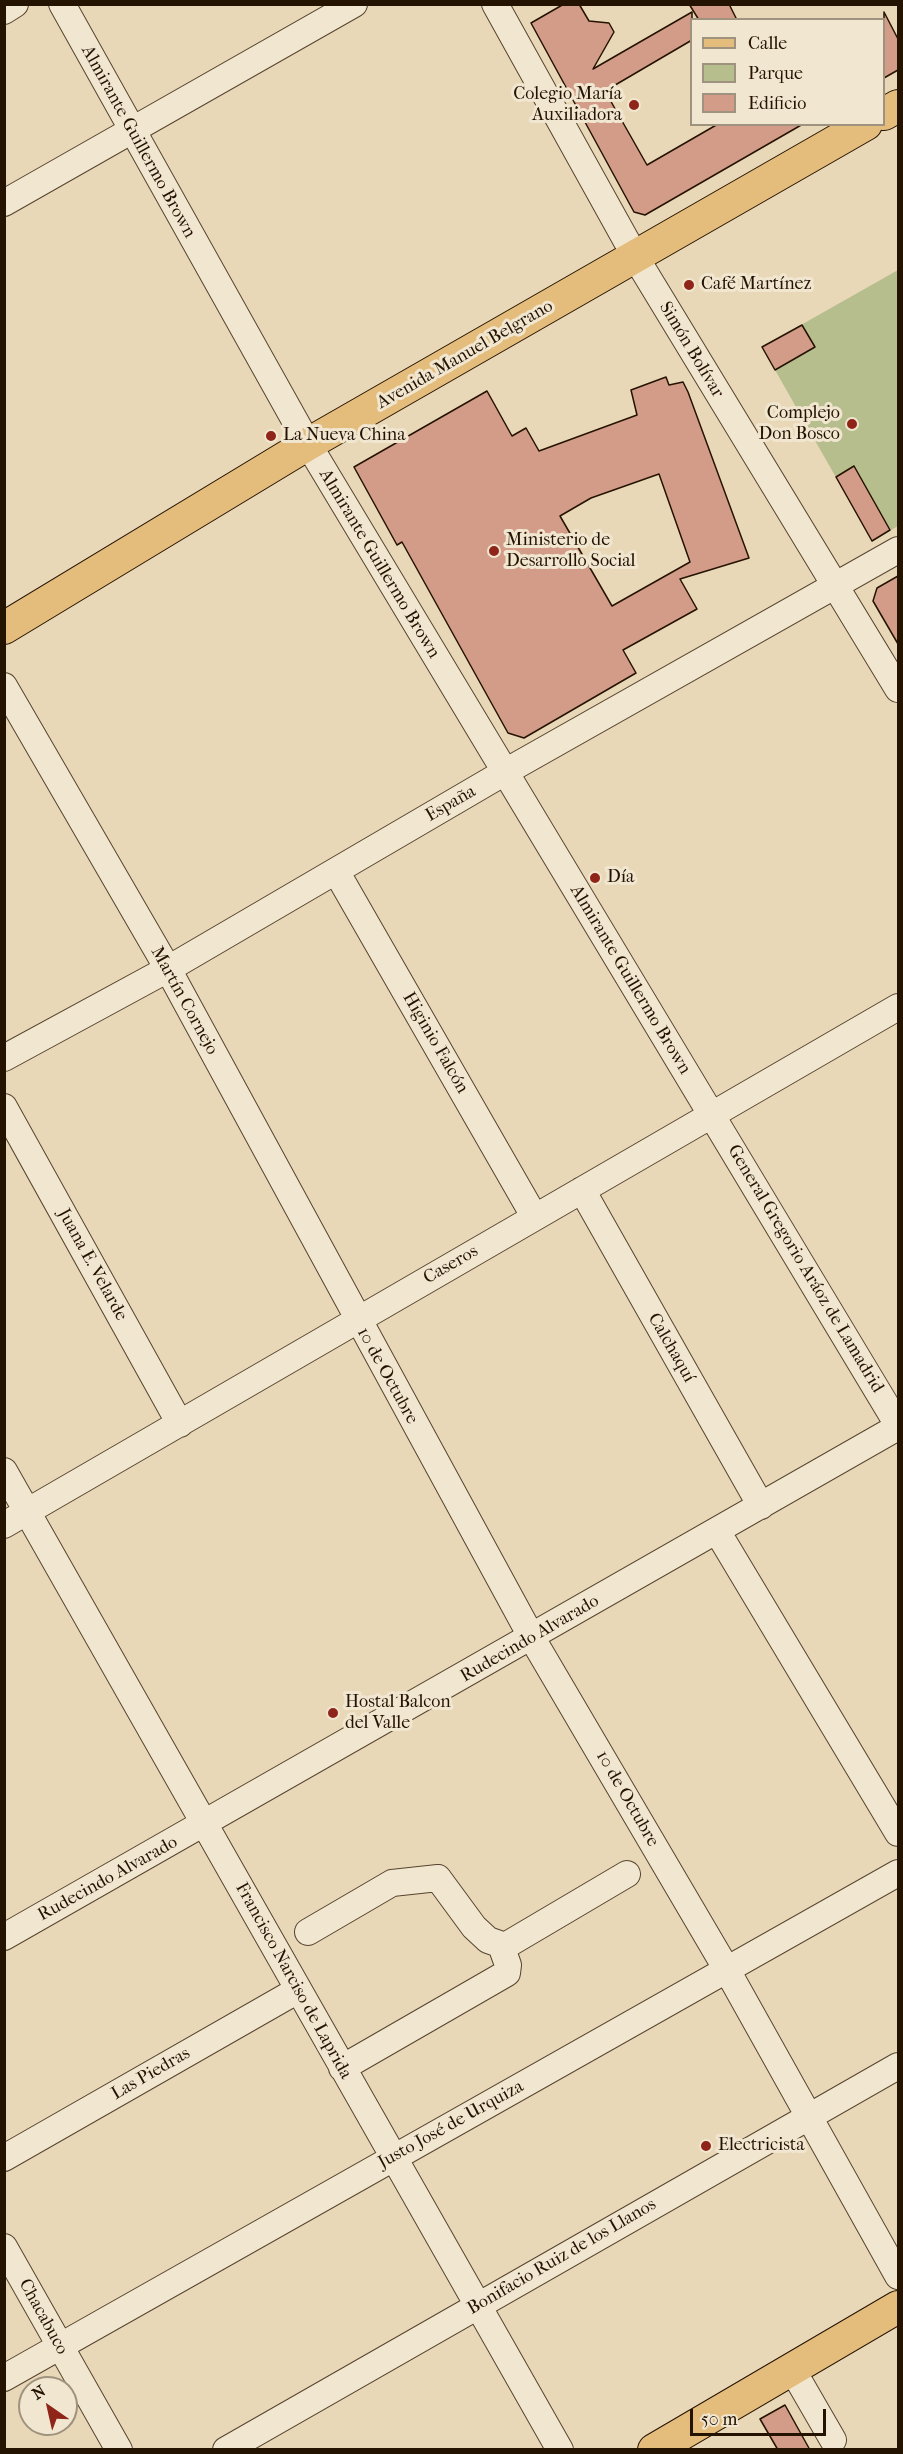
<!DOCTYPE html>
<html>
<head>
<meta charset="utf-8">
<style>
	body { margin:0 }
	#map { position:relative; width:903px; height:2454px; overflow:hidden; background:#e9d8b7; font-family:"IM FELL French Canon",serif }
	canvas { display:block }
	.frame { position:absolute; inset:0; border:6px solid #251302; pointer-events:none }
	.legend { position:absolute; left:690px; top:18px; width:195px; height:108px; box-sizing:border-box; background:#f1e6d0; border:2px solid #9f927e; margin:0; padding:8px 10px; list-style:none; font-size:18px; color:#251302 }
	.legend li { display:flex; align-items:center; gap:12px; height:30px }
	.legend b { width:30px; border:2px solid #9f927e }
	.north { position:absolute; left:18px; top:2376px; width:60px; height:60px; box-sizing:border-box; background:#f1e6d0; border:2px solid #9f927e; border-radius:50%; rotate:326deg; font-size:16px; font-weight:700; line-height:24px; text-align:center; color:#251302 }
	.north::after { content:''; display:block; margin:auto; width:21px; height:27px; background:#8f2418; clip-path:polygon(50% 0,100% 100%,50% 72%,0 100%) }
	.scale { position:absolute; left:690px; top:2409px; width:136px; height:27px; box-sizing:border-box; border:3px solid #251302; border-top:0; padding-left:8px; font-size:18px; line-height:21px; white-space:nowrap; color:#251302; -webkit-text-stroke:4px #f1e6d0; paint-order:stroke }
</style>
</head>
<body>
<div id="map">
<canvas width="903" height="2454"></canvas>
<div class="frame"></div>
<ul class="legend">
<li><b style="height:8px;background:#e4bc7c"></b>Calle</li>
<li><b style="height:16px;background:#b7be8e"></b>Parque</li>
<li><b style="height:16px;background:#d39c88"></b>Edificio</li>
</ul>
<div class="north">N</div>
<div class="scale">50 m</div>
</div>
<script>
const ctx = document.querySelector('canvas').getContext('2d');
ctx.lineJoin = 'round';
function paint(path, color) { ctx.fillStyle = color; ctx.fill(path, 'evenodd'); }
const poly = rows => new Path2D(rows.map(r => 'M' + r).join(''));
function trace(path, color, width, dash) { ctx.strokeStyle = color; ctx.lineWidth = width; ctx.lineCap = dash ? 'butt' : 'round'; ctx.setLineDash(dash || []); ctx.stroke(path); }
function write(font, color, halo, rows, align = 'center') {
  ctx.font = font + ' "IM FELL French Canon",serif'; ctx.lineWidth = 6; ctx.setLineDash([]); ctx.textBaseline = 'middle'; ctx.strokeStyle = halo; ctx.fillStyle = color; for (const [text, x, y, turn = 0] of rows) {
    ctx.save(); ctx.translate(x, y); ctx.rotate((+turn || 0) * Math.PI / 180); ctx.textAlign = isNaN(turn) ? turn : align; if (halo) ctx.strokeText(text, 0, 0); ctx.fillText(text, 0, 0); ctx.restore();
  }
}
paint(poly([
	[898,270,898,526,872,541,762,347]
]), '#b7be8e');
const building = poly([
	[564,4,579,4,589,21,609,23,614,32,593,69,692,12,692,40,605,91,647,165,718,124,803,124,645,215,634,212,531,23,564,4],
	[689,4,729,4,737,20,699,20,689,4],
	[884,12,898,39,898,70,884,78,884,12],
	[802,325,815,347,775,370,762,347,802,325],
	[666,377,669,385,683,382,688,392,749,558,680,579,697,609,623,650,636,673,524,738,508,733,402,542,397,545,354,467,487,391,512,436,526,428,539,451,637,415,631,390,666,377],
	[659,474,690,562,612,606,560,516,591,498,659,474],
	[854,466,890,530,872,541,836,477,854,466],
	[898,576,898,644,873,601,877,588,898,576],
	[785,2405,810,2450,778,2450,760,2419,785,2405]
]);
paint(building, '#d39c88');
trace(building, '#251302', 1.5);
const minor = poly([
	[62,4,308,444,898,1425],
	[495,4,636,258,898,689],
	[4,11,15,4],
	[4,203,354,4],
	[4,686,168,969,532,1638,727,1970,898,2276],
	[336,871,534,1216],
	[4,1058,168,969,505,772,898,550],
	[4,1107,180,1424],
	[582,1190,761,1506],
	[4,1471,560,2450],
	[4,1525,898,1007],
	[717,1531,898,1833],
	[308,1932,392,1883,438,1878,474,1927,488,1940,505,1946],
	[4,1937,898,1427],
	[342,2068,507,1973,508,1965,503,1951,505,1946,627,1874],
	[4,2158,298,1990],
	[4,2247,119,2450],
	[792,2369,833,2440],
	[4,2378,898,1873],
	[226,2450,898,2066]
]);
const major = poly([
	[884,114,898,106],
	[4,628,308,444,866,124],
	[654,2450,898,2307]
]);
trace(minor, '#56442f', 28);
trace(major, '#251302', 34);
trace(minor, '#f1e6d0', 26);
trace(major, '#e4bc7c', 32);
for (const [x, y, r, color] of [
	[634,105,6,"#8f2418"],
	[689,285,6,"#8f2418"],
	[852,424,6,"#8f2418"],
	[271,436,6,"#8f2418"],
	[494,551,6,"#8f2418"],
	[595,878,6,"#8f2418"],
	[333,1713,6,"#8f2418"],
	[706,2146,6,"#8f2418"]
]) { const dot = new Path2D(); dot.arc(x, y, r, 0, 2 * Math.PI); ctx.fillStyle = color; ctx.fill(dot); trace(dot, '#f1e6d0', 2); }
write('18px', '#251302', '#f1e6d0', [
	["Colegio María",622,95,"right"],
	["Auxiliadora",622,116,"right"],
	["Café Martínez",701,285],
	["Complejo",840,414,"right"],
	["Don Bosco",840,435,"right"],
	["La Nueva China",283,436],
	["Ministerio de",506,541],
	["Desarrollo Social",506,562],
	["Día",607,878],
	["Hostal Balcon",345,1703],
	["del Valle",345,1724],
	["Electricista",718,2146]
], 'left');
write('18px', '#251302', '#f1e6d0', [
	["Almirante Guillermo Brown",138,142,61],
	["Simón Bolívar",691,350,59],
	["Avenida Manuel Belgrano",465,355,-30],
	["Almirante Guillermo Brown",379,564,59],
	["España",451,804,-30],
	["Almirante Guillermo Brown",630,980,59],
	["Martín Cornejo",184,1001,61],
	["Higinio Falcón",435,1043,60],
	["Juana E. Velarde",92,1265,61],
	["Caseros",451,1265,-30],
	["General Gregorio Aráoz de Lamadrid",805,1269,59],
	["Calchaquí",671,1348,60],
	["10 de Octubre",387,1376,61],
	["Rudecindo Alvarado",530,1639,-30],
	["10 de Octubre",627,1799,60],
	["Rudecindo Alvarado",108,1879,-29],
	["Francisco Narciso de Laprida",293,1981,61],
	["Las Piedras",151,2074,-30],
	["Justo José de Urquiza",451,2125,-29],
	["Bonifacio Ruiz de los Llanos",562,2257,-30],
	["Chacabuco",43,2317,61]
]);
</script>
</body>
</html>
